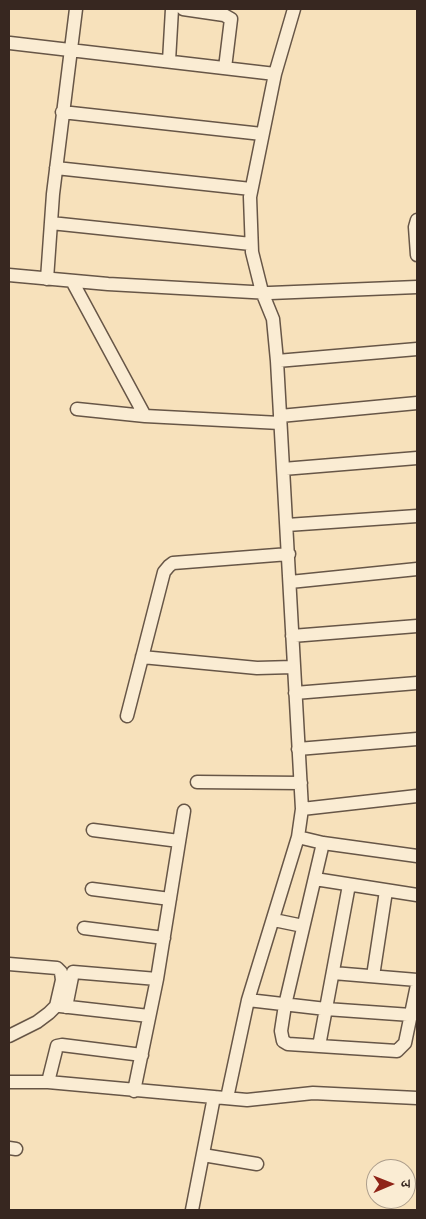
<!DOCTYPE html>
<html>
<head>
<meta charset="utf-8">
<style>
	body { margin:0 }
	#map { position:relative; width:426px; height:1219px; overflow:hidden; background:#f7e1bb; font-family:Alegreya,"Noto Serif Devanagari",serif }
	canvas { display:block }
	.frame { position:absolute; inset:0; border:10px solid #372720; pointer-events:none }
	.north { position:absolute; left:366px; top:1159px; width:50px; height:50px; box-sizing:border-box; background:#faecd3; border:1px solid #ac9d8b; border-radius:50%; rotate:89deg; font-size:14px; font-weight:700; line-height:20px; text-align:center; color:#372720 }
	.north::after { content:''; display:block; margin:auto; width:18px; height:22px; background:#8f2418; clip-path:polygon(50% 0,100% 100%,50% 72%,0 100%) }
</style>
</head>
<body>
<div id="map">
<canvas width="426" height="1219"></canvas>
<div class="frame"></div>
<div class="north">उ</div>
</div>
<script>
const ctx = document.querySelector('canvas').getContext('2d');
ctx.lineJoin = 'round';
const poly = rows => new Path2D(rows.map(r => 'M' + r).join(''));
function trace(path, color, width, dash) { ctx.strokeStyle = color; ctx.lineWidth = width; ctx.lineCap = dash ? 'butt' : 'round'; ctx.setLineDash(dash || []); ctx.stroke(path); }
const minor = poly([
	[183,9,224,15,231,19,225,68],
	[10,43,275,74],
	[169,61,172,9],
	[62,112,262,134],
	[56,168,251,189],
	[417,220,415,227,417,255],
	[51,223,251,244],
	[9,275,108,284,270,293,417,287],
	[47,279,53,194,76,9],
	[72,281,145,416],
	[277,361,417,349],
	[77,409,145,416,280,423],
	[280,416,417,403],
	[283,469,417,458],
	[287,525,417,516],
	[290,582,417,569],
	[292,636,417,626],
	[142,657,257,668,293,667],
	[295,693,417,683],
	[127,716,164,572,169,566,173,563,289,554],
	[298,749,417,739],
	[197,782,301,783],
	[302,809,417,796],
	[93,830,179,841],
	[298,837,323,843,417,856],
	[323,843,285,1005,281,1031,283,1041,288,1044,397,1051,405,1043,417,985],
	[315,879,417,895],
	[92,889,170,899],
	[274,920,303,926],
	[84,928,164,938],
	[9,964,57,968,61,972,62,980,56,1006,49,1013,37,1022,9,1036],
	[333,973,417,980],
	[373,976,386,891],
	[248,1000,326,1009,411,1015],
	[60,1006,149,1016],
	[66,1007,73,972,157,979],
	[319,1046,349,885],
	[9,1082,48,1082,247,1100,313,1093,417,1098],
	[48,1082,57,1046,62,1045,142,1055],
	[134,1091,157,979,184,811],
	[227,1098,248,1000,298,837,302,809,277,361,273,319,262,292,252,252,250,197,275,74,294,9],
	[9,1148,16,1149],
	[203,1155,257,1164],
	[192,1210,214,1097]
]);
trace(minor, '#675647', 15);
trace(minor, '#faecd3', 12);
</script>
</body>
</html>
